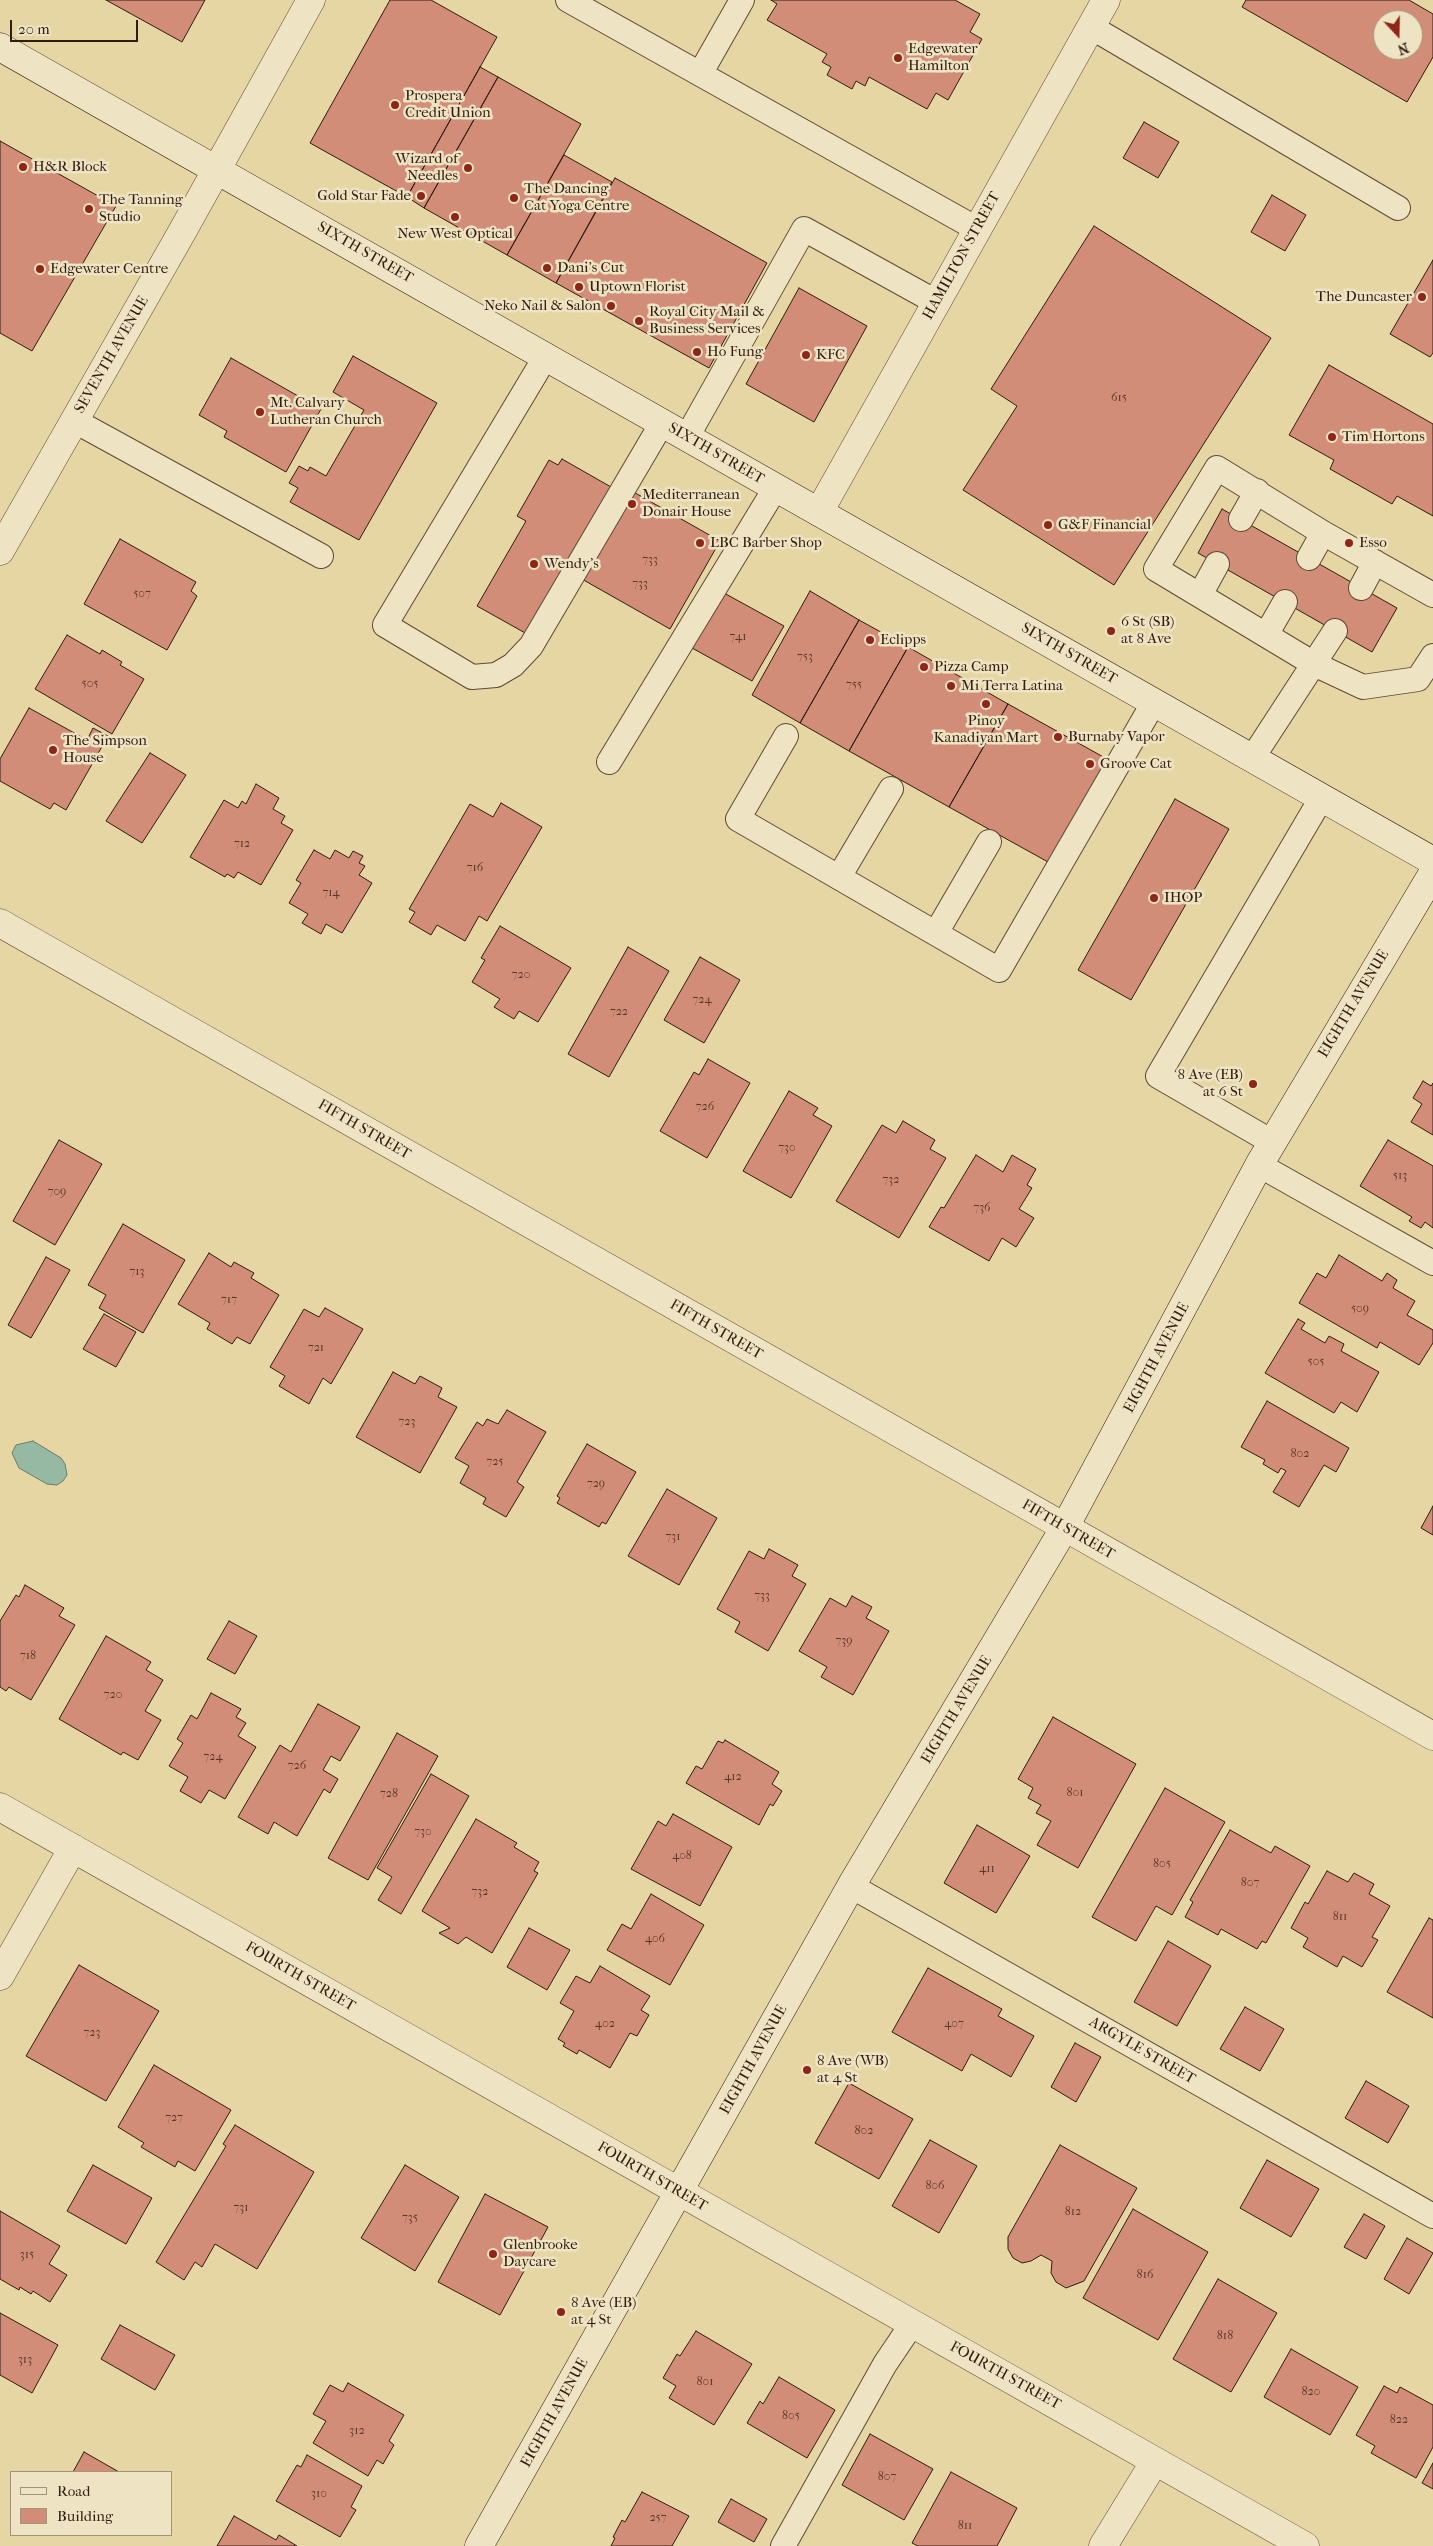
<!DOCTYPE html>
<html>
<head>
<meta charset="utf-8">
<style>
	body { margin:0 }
	#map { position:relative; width:1433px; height:2546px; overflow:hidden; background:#e5d6a4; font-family:"IM FELL French Canon",serif }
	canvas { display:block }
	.legend { position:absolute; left:10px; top:2471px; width:162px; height:65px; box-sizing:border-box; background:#eee4c4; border:1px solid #a2947b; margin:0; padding:6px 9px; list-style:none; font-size:15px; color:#311c0e }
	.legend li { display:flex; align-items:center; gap:10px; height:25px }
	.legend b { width:25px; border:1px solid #a2947b }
	.north { position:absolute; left:1373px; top:10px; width:50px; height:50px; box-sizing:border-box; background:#eee4c4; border:1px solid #a2947b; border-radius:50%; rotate:159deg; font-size:14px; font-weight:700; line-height:20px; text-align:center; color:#311c0e }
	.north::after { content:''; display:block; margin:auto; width:18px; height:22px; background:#8f2418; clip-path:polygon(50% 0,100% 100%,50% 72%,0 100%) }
	.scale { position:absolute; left:10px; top:20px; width:128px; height:22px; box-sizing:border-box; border:2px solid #311c0e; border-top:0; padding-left:6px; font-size:15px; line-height:18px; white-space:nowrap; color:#311c0e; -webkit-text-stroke:4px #eee4c4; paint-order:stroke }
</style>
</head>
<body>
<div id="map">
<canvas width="1433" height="2546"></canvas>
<ul class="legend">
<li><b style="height:6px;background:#eee4c4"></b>Road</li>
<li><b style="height:14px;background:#d28d78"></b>Building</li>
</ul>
<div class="north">N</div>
<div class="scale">20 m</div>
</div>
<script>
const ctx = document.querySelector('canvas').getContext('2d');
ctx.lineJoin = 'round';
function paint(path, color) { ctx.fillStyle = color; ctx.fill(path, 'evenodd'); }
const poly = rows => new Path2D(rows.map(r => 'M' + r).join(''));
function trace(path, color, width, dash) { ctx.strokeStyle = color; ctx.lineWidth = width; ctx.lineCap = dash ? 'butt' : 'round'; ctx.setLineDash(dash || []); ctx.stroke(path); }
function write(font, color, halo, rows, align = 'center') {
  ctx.font = font + ' "IM FELL French Canon",serif'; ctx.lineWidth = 5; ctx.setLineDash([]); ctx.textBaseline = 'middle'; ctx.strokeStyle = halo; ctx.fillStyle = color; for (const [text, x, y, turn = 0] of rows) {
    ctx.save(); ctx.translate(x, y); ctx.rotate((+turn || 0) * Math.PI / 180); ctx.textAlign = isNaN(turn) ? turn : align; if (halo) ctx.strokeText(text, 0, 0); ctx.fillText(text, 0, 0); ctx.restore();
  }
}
const water = poly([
	[33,1441,61,1458,65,1464,67,1475,63,1481,57,1485,47,1484,19,1468,12,1453,16,1445,33,1441]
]);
paint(water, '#96b9a3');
trace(water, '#6e7a67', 1);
const building = poly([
	[106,0,205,0,182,42,106,0],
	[390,0,431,0,497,37,407,197,310,143,390,0],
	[771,0,955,0,980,14,970,32,982,39,948,100,936,93,927,109,869,77,865,86,856,81,852,89,827,75,831,67,822,62,827,54,767,20,777,4,771,0],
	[1246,0,1409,0,1433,14,1433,57,1407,102,1242,7,1246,0],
	[1383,20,1413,20,1413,50,1383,50,1383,20],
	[480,67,498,77,424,208,407,197,480,67],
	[498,77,581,124,507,255,424,208,498,77],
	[1144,122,1179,142,1158,178,1123,158,1144,122],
	[0,141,116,206,32,351,0,333,0,141],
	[564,155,612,182,556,283,507,255,564,155],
	[615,178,767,263,709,368,556,283,615,178],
	[1272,195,1306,215,1285,251,1251,232,1272,195],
	[1094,226,1271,338,1114,585,963,490,1017,406,991,389,1094,226],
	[1433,260,1433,353,1430,357,1390,334,1433,260],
	[799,288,867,326,814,422,746,384,799,288],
	[353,356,437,403,359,540,290,502,298,488,289,483,299,466,308,471,310,467,326,476,364,410,333,392,353,356],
	[231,358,321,409,286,472,224,437,227,431,199,415,231,358],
	[1329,365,1433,424,1433,516,1397,496,1392,504,1330,469,1334,460,1289,435,1329,365],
	[562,459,611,487,527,634,477,606,526,521,517,516,549,460,558,465,562,459],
	[630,490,720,541,670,629,580,578,630,490],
	[1222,509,1397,608,1372,652,1198,553,1222,509],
	[120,539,196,582,191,591,197,596,167,650,84,604,120,539],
	[810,591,859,620,800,723,752,695,810,591],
	[724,593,784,626,752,681,692,648,724,593],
	[859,620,908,647,849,751,800,723,859,620],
	[67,635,100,654,102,650,122,662,120,665,144,679,112,734,35,689,67,635],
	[908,647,1008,704,949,807,849,751,908,647],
	[1008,704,1107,759,1048,862,949,807,1008,704],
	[29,708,87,740,93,728,108,736,66,810,54,803,50,809,0,781,0,759,29,708],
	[150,753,186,775,142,843,106,821,150,753],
	[256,784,279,798,273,809,285,816,281,823,293,830,261,885,238,872,234,878,227,874,225,877,190,857,224,800,238,808,242,801,246,804,256,784],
	[1175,799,1229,829,1131,1000,1078,970,1175,799],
	[501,803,542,827,487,921,479,916,465,941,437,925,431,935,409,922,415,912,409,909,470,804,493,817,501,803],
	[314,850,330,859,335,850,349,858,353,851,363,856,359,863,365,866,359,875,372,883,342,933,326,924,321,934,302,923,308,914,289,903,301,883,296,880,314,850],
	[500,926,571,968,538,1022,519,1011,514,1019,494,1007,500,999,472,982,485,960,481,958,500,926],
	[628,947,669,971,609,1077,568,1054,628,947],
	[700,957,740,980,704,1043,664,1020,700,957],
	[708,1059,750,1083,707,1158,660,1131,694,1072,699,1075,708,1059],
	[1423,1081,1431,1086,1433,1083,1433,1135,1411,1122,1422,1104,1413,1098,1423,1081],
	[789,1091,818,1108,813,1115,832,1126,791,1198,743,1171,789,1091],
	[903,1121,935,1140,930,1149,946,1158,899,1238,836,1201,882,1125,896,1133,903,1121],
	[59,1140,102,1164,55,1245,13,1221,59,1140],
	[1388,1140,1433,1166,1433,1228,1425,1222,1421,1228,1409,1221,1412,1217,1360,1186,1388,1140],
	[976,1155,1003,1172,1012,1155,1036,1169,1027,1185,1032,1188,1019,1209,1034,1218,1016,1247,1002,1238,989,1261,929,1227,941,1207,944,1208,976,1155],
	[123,1224,185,1260,143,1333,99,1308,106,1295,88,1285,123,1224],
	[209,1253,231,1267,234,1262,254,1273,251,1278,279,1295,250,1344,237,1337,232,1344,207,1329,210,1323,178,1304,209,1253],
	[1339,1255,1382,1281,1387,1273,1397,1280,1393,1288,1415,1301,1407,1315,1433,1330,1433,1343,1419,1365,1380,1342,1377,1348,1299,1303,1317,1273,1326,1278,1339,1255],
	[46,1257,70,1270,31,1338,8,1325,46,1257],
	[325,1308,363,1329,331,1384,323,1378,309,1404,279,1386,285,1376,270,1367,304,1309,319,1317,325,1308],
	[104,1314,136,1332,116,1367,83,1349,104,1314],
	[1298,1319,1305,1323,1301,1329,1325,1343,1329,1336,1344,1344,1341,1351,1379,1372,1357,1412,1341,1402,1334,1413,1265,1373,1298,1319],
	[393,1372,415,1384,420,1376,442,1388,438,1397,457,1407,420,1473,356,1437,393,1372],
	[1267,1401,1349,1448,1336,1472,1324,1465,1299,1507,1273,1492,1286,1471,1281,1468,1278,1473,1263,1464,1265,1460,1241,1447,1267,1401],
	[507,1410,546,1432,517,1482,524,1487,506,1517,483,1504,486,1498,460,1483,469,1466,455,1458,477,1422,483,1426,487,1419,498,1424,507,1410],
	[587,1444,636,1472,606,1524,602,1522,599,1527,557,1503,560,1498,557,1496,587,1444],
	[667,1489,717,1518,679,1585,628,1556,667,1489],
	[1433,1506,1433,1535,1421,1528,1433,1506],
	[769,1549,798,1565,792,1576,806,1584,768,1651,735,1632,740,1622,717,1609,749,1551,764,1559,769,1549],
	[25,1585,64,1608,59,1616,75,1625,31,1700,9,1687,6,1691,0,1687,0,1621,16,1595,19,1597,25,1585],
	[852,1596,872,1607,866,1618,889,1631,853,1695,821,1677,827,1667,799,1651,830,1598,846,1607,852,1596],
	[229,1621,257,1636,235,1674,207,1659,229,1621],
	[106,1636,151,1662,146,1670,163,1680,145,1711,161,1720,138,1760,123,1752,121,1755,59,1719,106,1636],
	[211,1693,241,1709,236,1717,246,1723,238,1736,256,1747,225,1799,209,1790,201,1803,180,1791,188,1777,169,1766,183,1743,177,1739,191,1715,197,1719,211,1693],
	[318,1704,360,1727,340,1761,331,1756,323,1770,338,1779,330,1793,324,1789,297,1836,274,1822,268,1834,238,1817,280,1745,291,1752,318,1704],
	[1053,1717,1136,1764,1078,1868,1037,1845,1051,1821,1036,1813,1041,1805,1028,1798,1033,1788,1018,1779,1053,1717],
	[397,1733,438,1756,368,1880,328,1858,397,1733],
	[725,1740,779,1772,772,1784,782,1791,773,1806,770,1804,759,1825,686,1783,696,1766,702,1769,718,1741,723,1743,725,1740],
	[431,1774,469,1796,401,1914,378,1900,392,1877,377,1868,431,1774],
	[1165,1788,1225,1822,1172,1915,1156,1906,1136,1941,1092,1917,1165,1788],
	[673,1814,732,1847,700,1906,631,1869,658,1821,666,1826,673,1814],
	[476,1819,517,1843,514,1847,539,1862,534,1871,538,1873,492,1953,466,1937,458,1944,439,1933,450,1928,422,1911,476,1819],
	[977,1825,1030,1856,996,1913,944,1883,977,1825],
	[1230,1830,1271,1853,1275,1846,1310,1866,1266,1943,1262,1941,1257,1949,1221,1929,1218,1935,1185,1917,1193,1902,1190,1900,1230,1830],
	[1327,1871,1348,1882,1354,1873,1374,1884,1369,1894,1390,1906,1372,1937,1378,1940,1362,1967,1343,1956,1337,1967,1303,1947,1308,1938,1291,1928,1305,1902,1308,1904,1327,1871],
	[651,1894,704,1925,670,1985,607,1950,622,1924,631,1929,651,1894],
	[1429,1918,1433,1920,1433,2018,1387,1992,1429,1918],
	[529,1928,570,1950,547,1990,507,1967,529,1928],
	[1168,1941,1211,1966,1177,2026,1134,2002,1168,1941],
	[79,1965,159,2011,106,2101,26,2056,79,1965],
	[600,1966,650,1996,641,2010,649,2015,637,2036,630,2033,610,2068,579,2050,577,2054,563,2046,565,2043,558,2039,574,2011,560,2003,576,1976,590,1983,600,1966],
	[928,1968,1002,2009,998,2016,1034,2036,1011,2077,971,2054,962,2071,892,2032,928,1968],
	[1245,2007,1284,2029,1260,2071,1220,2049,1245,2007],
	[1075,2043,1101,2057,1076,2102,1051,2087,1075,2043],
	[154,2065,231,2110,195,2171,178,2161,175,2167,141,2147,144,2143,118,2127,154,2065],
	[1366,2081,1409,2106,1388,2143,1345,2118,1366,2081],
	[849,2083,913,2119,879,2179,815,2143,849,2083],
	[235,2125,314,2172,257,2269,215,2244,202,2267,195,2262,184,2280,156,2262,226,2146,223,2144,235,2125],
	[930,2140,977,2166,939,2233,892,2206,930,2140],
	[1060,2145,1137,2188,1084,2281,1066,2288,1056,2282,1051,2273,1052,2261,1041,2255,1031,2261,1022,2263,1013,2258,1008,2249,1008,2237,1060,2145],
	[1267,2160,1319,2189,1291,2237,1240,2208,1267,2160],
	[93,2165,152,2198,126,2244,67,2211,93,2165],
	[405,2165,459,2197,415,2271,361,2238,405,2165],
	[485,2194,548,2227,500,2315,438,2282,485,2194],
	[1133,2209,1208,2252,1158,2340,1083,2298,1133,2209],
	[0,2211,60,2246,49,2264,67,2275,50,2302,33,2291,31,2294,20,2287,19,2290,0,2279,0,2211],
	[1364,2214,1385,2226,1366,2259,1344,2247,1364,2214],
	[1407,2238,1433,2253,1409,2294,1384,2279,1407,2238],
	[1218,2279,1277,2313,1231,2392,1173,2359,1218,2279],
	[0,2313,58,2345,32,2393,0,2375,0,2313],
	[120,2325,175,2355,155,2390,101,2359,120,2325],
	[696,2331,752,2364,714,2425,669,2398,676,2386,663,2378,677,2354,680,2356,696,2331],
	[1291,2349,1358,2387,1330,2435,1264,2397,1291,2349],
	[779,2377,835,2410,807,2458,747,2423,760,2401,763,2404,779,2377],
	[348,2383,404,2415,389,2441,394,2445,383,2464,377,2460,368,2476,313,2443,326,2421,313,2414,330,2385,343,2392,348,2383],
	[1384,2386,1397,2393,1400,2387,1433,2405,1433,2447,1416,2478,1371,2453,1375,2446,1356,2435,1384,2386],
	[870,2434,933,2469,904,2520,842,2485,870,2434],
	[84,2452,119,2472,73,2472,84,2452],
	[307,2455,362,2486,351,2507,356,2510,340,2537,276,2501,297,2465,301,2467,307,2455],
	[1433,2463,1433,2489,1422,2483,1433,2463],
	[951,2472,1017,2508,997,2546,918,2546,912,2543,951,2472],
	[642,2492,689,2516,672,2546,611,2546,615,2538,613,2537,622,2520,625,2522,642,2492],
	[731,2499,767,2519,754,2542,718,2522,731,2499],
	[234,2516,276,2540,279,2535,297,2546,217,2546,234,2516]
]);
paint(building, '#d28d78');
trace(building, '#311c0e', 1);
const lane = poly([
	[568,0,977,229],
	[1091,27,1398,208],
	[700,74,742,0],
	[546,356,385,625,472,677,496,675,513,665,531,646,662,423],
	[75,421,321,556],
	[687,437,804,229,936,302],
	[1241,519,1257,491],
	[1309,558,1323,533],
	[1361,588,1375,562],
	[1200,595,1217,564],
	[1433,595,1323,533,1217,468,1156,569,1314,664,1363,687,1418,679,1433,656],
	[1266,635,1285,602],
	[786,736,738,819,999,970,1154,702],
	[1253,757,1335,631],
	[609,762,776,487],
	[839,877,891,789],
	[936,933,989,842],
	[1272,1142,1158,1076,1322,797],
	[1259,1165,1433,1263],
	[851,1886,1433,2216],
	[783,2546,885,2364,912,2324]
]);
const street = poly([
	[819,512,1106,0],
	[0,551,182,232,311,0],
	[0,923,1433,1736],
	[0,1807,1305,2546],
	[0,1976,73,1848],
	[1103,2546,1155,2461]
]);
const secondary = poly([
	[0,47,1433,861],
	[479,2546,851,1886,1065,1527,1259,1165,1433,873]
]);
trace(lane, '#5e4a34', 26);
trace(street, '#5e4a34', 29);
trace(secondary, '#311c0e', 29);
trace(lane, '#eee4c4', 24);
trace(street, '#eee4c4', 28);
trace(secondary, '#eee4c4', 28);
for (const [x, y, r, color] of [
	[898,58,5,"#8f2418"],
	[395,105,5,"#8f2418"],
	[23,167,5,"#8f2418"],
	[468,168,5,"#8f2418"],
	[421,196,5,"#8f2418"],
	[514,198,5,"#8f2418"],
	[89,209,5,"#8f2418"],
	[455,217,5,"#8f2418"],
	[547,268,5,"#8f2418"],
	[40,269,5,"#8f2418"],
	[579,287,5,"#8f2418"],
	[1422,297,5,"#8f2418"],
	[611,306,5,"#8f2418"],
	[639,321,5,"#8f2418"],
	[697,352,5,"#8f2418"],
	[806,355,5,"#8f2418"],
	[260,412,5,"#8f2418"],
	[1332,437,5,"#8f2418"],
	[632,504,5,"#8f2418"],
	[1048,525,5,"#8f2418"],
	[700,543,5,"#8f2418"],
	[1349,543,5,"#8f2418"],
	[534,564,5,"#8f2418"],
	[1111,631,5,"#8f2418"],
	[870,640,5,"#8f2418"],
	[924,667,5,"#8f2418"],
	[951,686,5,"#8f2418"],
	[986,704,5,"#8f2418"],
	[1058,737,5,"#8f2418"],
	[53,750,5,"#8f2418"],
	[1090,764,5,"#8f2418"],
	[1154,898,5,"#8f2418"],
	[1253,1084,5,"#8f2418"],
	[807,2070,5,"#8f2418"],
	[493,2254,5,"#8f2418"],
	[561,2312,5,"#8f2418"]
]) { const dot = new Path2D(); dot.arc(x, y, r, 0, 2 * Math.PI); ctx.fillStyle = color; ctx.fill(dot); trace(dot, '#eee4c4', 2); }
write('12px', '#593828', null, [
	["615",1119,398],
	["733",650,560],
	["733",640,584],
	["507",142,594],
	["741",738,637],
	["753",805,657],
	["505",90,684],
	["755",854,685],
	["712",242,844],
	["716",475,868],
	["714",331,893],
	["720",521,975],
	["724",702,1000],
	["722",619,1012],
	["726",705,1107],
	["730",787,1148],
	["513",1400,1176],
	["732",891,1180],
	["709",57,1192],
	["736",982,1208],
	["713",137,1272],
	["717",229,1300],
	["509",1360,1309],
	["721",316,1348],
	["505",1316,1362],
	["723",407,1422],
	["802",1300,1454],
	["725",495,1462],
	["729",596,1484],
	["731",673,1537],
	["733",762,1596],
	["739",844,1641],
	["718",28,1656],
	["720",113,1695],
	["724",213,1757],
	["726",297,1766],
	["412",733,1777],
	["801",1075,1793],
	["728",389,1794],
	["730",423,1832],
	["408",682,1856],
	["805",1162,1864],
	["411",987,1869],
	["807",1250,1883],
	["732",480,1892],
	["811",1340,1917],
	["406",655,1939],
	["402",605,2024],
	["407",954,2024],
	["723",92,2033],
	["727",174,2118],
	["802",864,2131],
	["806",935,2186],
	["731",241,2208],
	["812",1073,2212],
	["735",410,2218],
	["315",27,2255],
	["816",1145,2275],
	["818",1225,2336],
	["313",25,2360],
	["801",705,2382],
	["820",1311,2392],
	["805",791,2416],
	["822",1399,2420],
	["312",357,2431],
	["807",887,2477],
	["310",319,2494],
	["257",658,2518],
	["811",965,2526]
]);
write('15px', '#311c0e', '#eee4c4', [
	["Edgewater",908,49],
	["Hamilton",908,66],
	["Prospera",405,96],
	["Credit Union",405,113],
	["Wizard of",458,159,"right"],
	["Needles",458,176,"right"],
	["H&R Block",33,167],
	["The Dancing",524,189],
	["Cat Yoga Centre",524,206],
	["Gold Star Fade",411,196,"right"],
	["The Tanning",99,200],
	["Studio",99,217],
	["New West Optical",455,234,"center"],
	["Dani's Cut",557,268],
	["Edgewater Centre",50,269],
	["Uptown Florist",589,287],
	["The Duncaster",1412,297,"right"],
	["Neko Nail & Salon",601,306,"right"],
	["Royal City Mail &",649,312],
	["Business Services",649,329],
	["Ho Fung",707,352],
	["KFC",816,355],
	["Mt. Calvary",270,403],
	["Lutheran Church",270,420],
	["Tim Hortons",1342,437],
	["Mediterranean",642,495],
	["Donair House",642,512],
	["G&F Financial",1058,525],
	["LBC Barber Shop",710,543],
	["Esso",1359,543],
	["Wendy's",544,564],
	["6 St (SB)",1121,622],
	["at 8 Ave",1121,639],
	["Eclipps",880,640],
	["Pizza Camp",934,667],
	["Mi Terra Latina",961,686],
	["Pinoy",986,721,"center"],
	["Kanadiyan Mart",986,738,"center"],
	["Burnaby Vapor",1068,737],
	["The Simpson",63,741],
	["House",63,758],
	["Groove Cat",1100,764],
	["IHOP",1164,898],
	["8 Ave (EB)",1243,1075,"right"],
	["at 6 St",1243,1092,"right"],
	["8 Ave (WB)",817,2061],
	["at 4 St",817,2078],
	["Glenbrooke",503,2245],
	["Daycare",503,2262],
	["8 Ave (EB)",571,2303],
	["at 4 St",571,2320]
], 'left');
write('15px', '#311c0e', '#eee4c4', [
	["SIXTH STREET",365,253,30],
	["HAMILTON STREET",962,256,-61],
	["SEVENTH AVENUE",112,355,-60],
	["SIXTH STREET",716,454,30],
	["SIXTH STREET",1069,654,30],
	["EIGHTH AVENUE",1354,1004,-59],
	["FIFTH STREET",364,1130,30],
	["FIFTH STREET",716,1330,30],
	["EIGHTH AVENUE",1157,1358,-62],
	["FIFTH STREET",1068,1530,30],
	["EIGHTH AVENUE",957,1710,-59],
	["FOURTH STREET",300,1977,30],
	["ARGYLE STREET",1142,2051,30],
	["EIGHTH AVENUE",754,2060,-61],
	["FOURTH STREET",652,2177,30],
	["FOURTH STREET",1005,2376,29],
	["EIGHTH AVENUE",555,2413,-61]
]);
</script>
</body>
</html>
